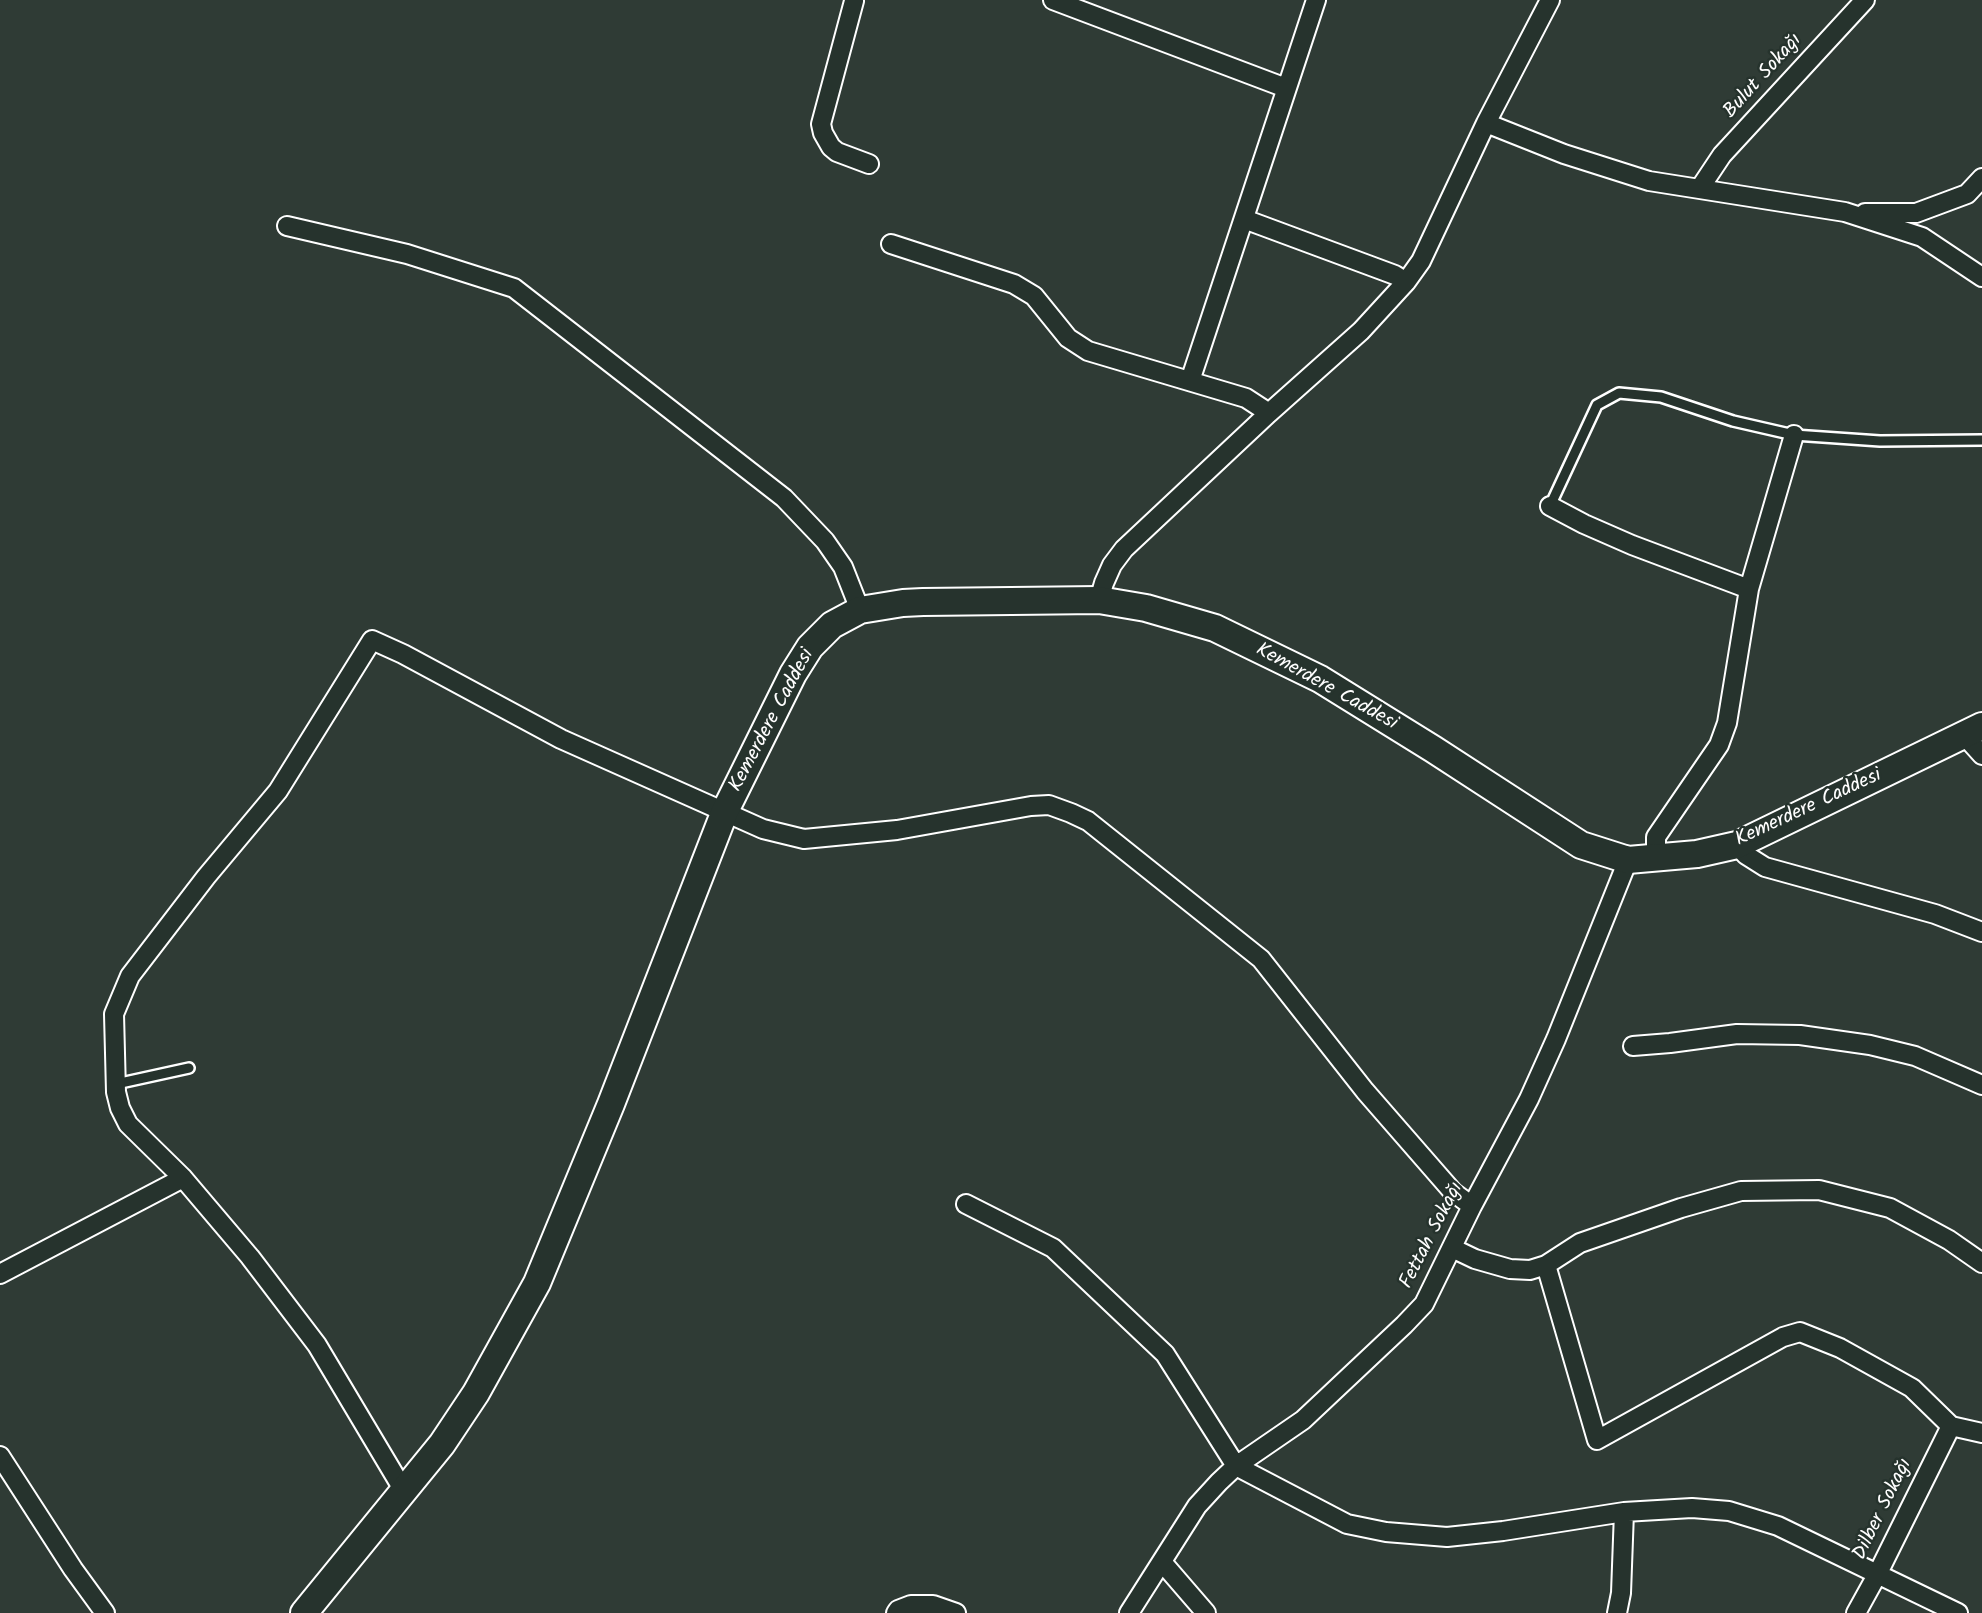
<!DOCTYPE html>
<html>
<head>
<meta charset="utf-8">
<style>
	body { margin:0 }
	canvas { display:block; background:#2f3b35 }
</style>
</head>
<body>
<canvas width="1982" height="1613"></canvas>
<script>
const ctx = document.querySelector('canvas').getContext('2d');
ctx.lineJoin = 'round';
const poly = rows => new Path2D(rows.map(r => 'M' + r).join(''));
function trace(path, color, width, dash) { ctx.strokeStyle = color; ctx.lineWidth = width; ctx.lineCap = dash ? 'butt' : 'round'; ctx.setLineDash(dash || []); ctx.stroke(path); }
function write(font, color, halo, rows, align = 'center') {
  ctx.font = font + ' Kalam,sans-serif'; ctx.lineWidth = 5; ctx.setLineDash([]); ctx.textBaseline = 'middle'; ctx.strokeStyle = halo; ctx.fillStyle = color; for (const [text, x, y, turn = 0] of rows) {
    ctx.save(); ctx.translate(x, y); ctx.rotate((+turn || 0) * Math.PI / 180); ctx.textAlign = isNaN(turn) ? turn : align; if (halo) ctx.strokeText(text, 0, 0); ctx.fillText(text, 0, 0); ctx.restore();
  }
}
const lane = poly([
	[1550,506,1597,405,1619,393,1661,397,1733,421,1794,435,1880,441,1982,440],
	[116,1084,189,1068]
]);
const street = poly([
	[1053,0,1286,88],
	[854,1,821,124,823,133,831,147,837,152,869,164],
	[1486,123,1564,154,1649,181,1845,212,1922,237,1982,277],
	[1700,188,1722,155,1865,0],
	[1865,213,1916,213,1967,194,1982,178],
	[1244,219,1395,275,1406,282],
	[287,226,407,254,514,288,784,498,825,541,843,567,860,610],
	[891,244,1014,284,1034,296,1068,338,1088,351,1246,398,1269,413],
	[1190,381,1316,0],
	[1550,506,1584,524,1632,545,1749,589],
	[1099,600,1104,583,1112,565,1124,549,1269,413,1361,331,1406,282,1421,261,1486,123,1550,0],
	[1964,735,1982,755],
	[1737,845,1746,855,1765,867,1935,914,1982,932],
	[1656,858,1656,837,1719,745,1727,723,1749,589,1794,435],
	[1633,1046,1670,1043,1737,1034,1800,1035,1870,1045,1915,1056,1982,1085],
	[966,1204,1053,1248,1165,1354,1236,1466,1347,1524,1386,1532,1447,1537,1503,1531,1624,1512,1692,1508,1729,1511,1778,1526,1958,1613],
	[1452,1248,1475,1259,1510,1269,1530,1270,1546,1265,1580,1243,1681,1208,1741,1191,1819,1190,1890,1208,1949,1240,1982,1263],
	[1546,1265,1597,1440,1783,1337,1800,1332,1840,1348,1912,1388,1951,1426,1982,1433],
	[0,1274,183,1178],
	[0,1456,73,1569,105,1613],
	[404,1491,317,1345,250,1257,183,1178,128,1124,120,1108,116,1092,114,1014,130,976,206,877,278,791,372,640,403,654,561,739,763,829,804,839,897,830,1031,806,1049,805,1071,813,1088,821,1261,959,1365,1091,1453,1192,1472,1206],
	[1162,1562,1206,1613],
	[896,1613,898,1610,911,1605,933,1605,956,1613],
	[1129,1613,1197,1506,1219,1482,1236,1466,1303,1420,1404,1325,1424,1304,1472,1206,1529,1099,1556,1039,1628,860],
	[1617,1613,1621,1593,1624,1512],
	[1856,1613,1877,1575,1951,1426]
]);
const secondary = poly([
	[304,1613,442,1444,476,1393,537,1283,611,1104,725,811,793,674,810,647,832,625,860,610,903,603,923,602,1099,600,1146,608,1215,628,1320,679,1433,749,1581,845,1628,860,1697,854,1737,845,1982,726]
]);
trace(lane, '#fff', 14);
trace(street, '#fff', 22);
trace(secondary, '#fff', 30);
trace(lane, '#26332d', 9);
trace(street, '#26332d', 18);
trace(secondary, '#26332d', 26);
write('20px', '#fff', '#26332d', [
	["Bulut Sokağı",1764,77,-48],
	["Kemerdere Caddesi",1326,688,29],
	["Kemerdere Caddesi",773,721,-62],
	["Kemerdere Caddesi",1809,809,-25],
	["Fettah Sokağı",1433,1236,-63],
	["Dilber Sokağı",1884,1510,-64]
]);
</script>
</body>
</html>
